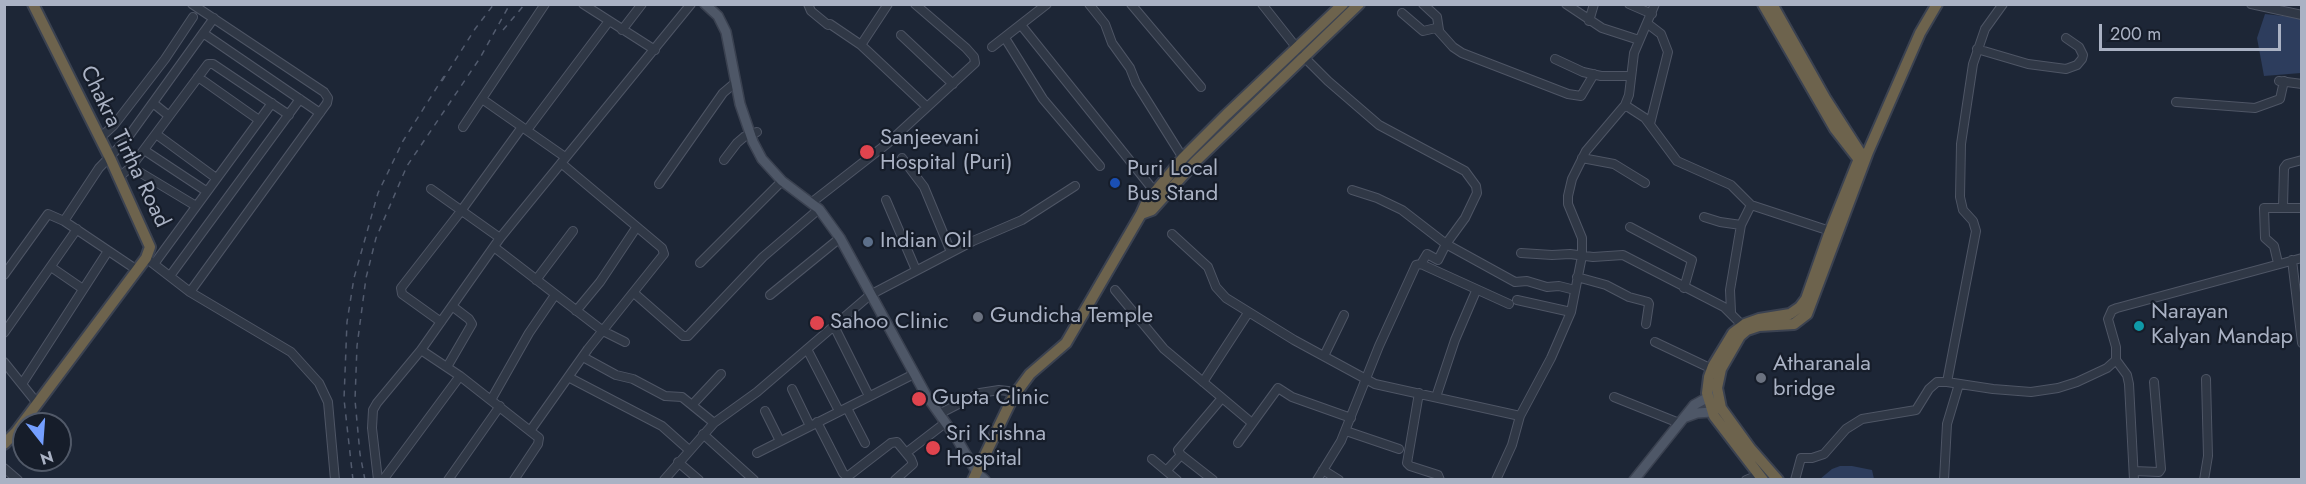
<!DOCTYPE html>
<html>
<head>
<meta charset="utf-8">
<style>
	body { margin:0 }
	#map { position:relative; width:2306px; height:484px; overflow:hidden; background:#1d2636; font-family:Jost,sans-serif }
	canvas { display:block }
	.frame { position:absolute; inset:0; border:6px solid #aab2c4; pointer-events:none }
	.north { position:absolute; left:12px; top:412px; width:60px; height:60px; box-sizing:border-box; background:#161d2a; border:2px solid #515968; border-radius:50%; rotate:163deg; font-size:16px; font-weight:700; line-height:24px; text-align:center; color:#aab2c4 }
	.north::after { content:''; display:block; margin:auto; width:21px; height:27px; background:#749fff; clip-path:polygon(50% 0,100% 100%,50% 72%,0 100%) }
	.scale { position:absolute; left:2099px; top:24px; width:182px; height:27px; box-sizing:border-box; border:3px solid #aab2c4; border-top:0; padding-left:8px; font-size:18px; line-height:21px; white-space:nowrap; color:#aab2c4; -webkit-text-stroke:4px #161d2a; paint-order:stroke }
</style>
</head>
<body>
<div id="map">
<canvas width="2306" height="484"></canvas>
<div class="frame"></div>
<div class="north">N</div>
<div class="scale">200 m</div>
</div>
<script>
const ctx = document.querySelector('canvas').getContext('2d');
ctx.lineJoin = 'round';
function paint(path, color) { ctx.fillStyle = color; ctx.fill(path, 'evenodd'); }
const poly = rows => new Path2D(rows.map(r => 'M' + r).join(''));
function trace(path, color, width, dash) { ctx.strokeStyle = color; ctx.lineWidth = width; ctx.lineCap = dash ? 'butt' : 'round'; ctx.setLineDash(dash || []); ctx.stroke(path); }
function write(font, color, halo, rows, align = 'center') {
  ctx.font = font + ' Jost,sans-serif'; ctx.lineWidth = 4.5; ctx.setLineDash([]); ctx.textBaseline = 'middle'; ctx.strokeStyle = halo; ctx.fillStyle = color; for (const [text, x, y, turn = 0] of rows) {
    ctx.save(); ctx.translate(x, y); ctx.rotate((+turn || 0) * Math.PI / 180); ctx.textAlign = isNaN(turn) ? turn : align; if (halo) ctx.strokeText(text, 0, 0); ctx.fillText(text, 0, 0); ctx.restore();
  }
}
paint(poly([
	[2265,14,2301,18,2301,73,2264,76,2257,38],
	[1840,466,1852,466,1872,470,1874,479,1820,479,1832,469]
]), '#2d3d5d');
const minor = poly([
	[583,4,655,50],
	[808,4,811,11,828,25],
	[888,4,861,45,927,107],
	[1089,4,1105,24,1112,43,1130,68,1136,83,1183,158],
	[1131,4,1201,87],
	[1262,4,1296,47],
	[1423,4,1437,17,1439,30],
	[1566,4,1602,28,1639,40],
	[1629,4,1652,14],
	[2251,4,2302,15],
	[1402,13,1423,31,1436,28,1453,47,1462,53,1568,94,1581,96,1594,74],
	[1589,21,1594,4],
	[830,24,861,45],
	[1648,24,1661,34,1668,52,1650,124],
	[1021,25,1155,192],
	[622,30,642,4],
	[203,33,320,113],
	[901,35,953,84],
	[1005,38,1043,99,1100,166],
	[992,47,1047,4],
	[1977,49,2028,64,2066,69,2077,65,2082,59,2083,55,2079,47,2066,38],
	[1303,56,1328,81,1379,125,1465,171,1476,186,1477,193,1465,218,1446,244,1438,260,1427,254,1421,264],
	[1555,59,1583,72,1601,76,1630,76],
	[198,77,259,120],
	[2279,81,2302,84],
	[482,99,565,157],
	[2176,102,2255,108,2280,99,2284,81],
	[153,103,169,116],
	[1625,105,1645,118,1677,161,1731,185,1751,205,1830,231],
	[463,127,545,4],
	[527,130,609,21],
	[156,134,216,178],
	[100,138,114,125,165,59,193,17],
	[144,150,206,191],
	[902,158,924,187,951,252],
	[1582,158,1614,164,1645,183],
	[724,160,737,143,744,137,757,132],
	[131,167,196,206],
	[119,177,131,167,208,64,213,64,289,115],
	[659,184,723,93,736,82],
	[431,189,500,238],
	[1352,190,1377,198,1402,210,1446,244,1515,282,1527,281,1547,287,1559,286,1575,290],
	[886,200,916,270],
	[811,203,888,143,975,63,974,57,966,48,915,4],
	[2283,207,2284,168,2287,164,2302,160],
	[1704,217,1720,222,1741,225],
	[64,221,99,168,126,140,214,18],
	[1630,227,1692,260,1684,288],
	[1172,234,1208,267,1216,287,1226,298,1294,340,1375,384,1520,416],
	[494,247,603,331,625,342],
	[1521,253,1552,255,1570,254,1593,257,1623,255,1724,307,1743,326],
	[146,258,190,292,291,352,319,383,328,402,335,480],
	[2292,260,2302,343],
	[700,263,782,181],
	[2278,263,2274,246,2265,238,2264,208,2302,208],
	[154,264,272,103],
	[51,267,83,289],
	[4,275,48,214,64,221,137,270],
	[170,276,300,99],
	[1577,277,1606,285,1629,297,1648,302,1649,304,1646,324],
	[536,280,573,231],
	[1115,290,1164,349,1252,423],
	[190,292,327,103,328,98,324,92,192,4],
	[634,293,683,336,688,336,763,257,819,209],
	[770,295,840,238],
	[1517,300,1571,312],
	[576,311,600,282,636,228],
	[1731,312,1730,290,1741,225,1751,205],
	[441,322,402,294,401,288,461,211,522,127],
	[834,326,869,396],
	[4,333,77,229],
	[1655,342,1712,369],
	[807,349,839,411],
	[421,350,460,376,539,438,538,444,514,480],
	[1324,356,1344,315],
	[583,357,616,375,633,379,665,396,682,397,714,423],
	[2116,360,2127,375,2129,384,2134,480],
	[4,362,37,403],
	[447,367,472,324,469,319,452,306],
	[570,378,662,426,689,450],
	[1203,382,1248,313],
	[1947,382,1976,231,1973,221,1963,210,1960,197,1961,144,1973,64,1985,29,2003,4],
	[22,384,108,251],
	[792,389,810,426],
	[1419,393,1407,463,1410,466,1438,475,1440,480],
	[1436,397,1455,340,1476,291],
	[1614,397,1679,423],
	[491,400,529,333,555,295],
	[692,405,721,374],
	[847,408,865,443],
	[765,411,780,441],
	[939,414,980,393,999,390,1017,392],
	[817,422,843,473,847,477,891,443,897,442,911,459,913,464,895,480],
	[530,431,588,349,664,254,662,248,561,163],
	[1346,431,1399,449],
	[703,434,754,480],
	[1238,443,1278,388,1292,397,1351,418],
	[757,453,914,374],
	[906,453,945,423],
	[1152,459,1177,480],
	[678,462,699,480],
	[4,468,18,480],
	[1167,470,1181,455],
	[1323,470,1339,480],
	[2134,471,2159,472,2161,469,2154,382],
	[378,480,372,428,373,410,377,403,421,350,500,238,691,4],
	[383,480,460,376],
	[448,480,500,406],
	[664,480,714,423,757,392,870,295,973,241,1022,220,1075,186],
	[1213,480,1181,455,1178,450,1222,398],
	[1317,480,1341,441,1379,346,1416,265,1421,264,1509,304],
	[1496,480,1512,445,1520,416,1551,358,1571,312,1582,256,1582,238,1568,204,1568,196,1572,179,1586,151,1625,105,1629,95,1634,53,1655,4],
	[1746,480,1758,475],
	[1795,480,1801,458,1812,458,1824,454,1846,429,1862,419,1916,410,1929,389,1937,382,1947,382,1993,389,2031,392,2058,388,2077,382,2107,368,2116,360,2116,347,2108,319,2112,310,2117,308,2302,258],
	[1944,480,1947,424,1959,384],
	[2204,480,2208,456,2206,379]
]);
const major = poly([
	[705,4,718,16,726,32,740,104,753,142,762,159,782,181,819,209,840,238,926,395,957,439,977,473,985,480],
	[1686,417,1697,413,1712,412],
	[1634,480,1694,405,1712,395]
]);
const highway = poly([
	[1763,4,1835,129,1863,165],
	[1772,4,1825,98,1861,154],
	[1868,152,1920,33,1937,4],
	[1141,214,1152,210,1195,162,1359,4],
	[4,444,16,432,146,258,150,247,110,158,33,4],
	[973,480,1013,397,1030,374,1066,343,1141,214,1146,203,1183,158,1226,115,1343,4],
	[1763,480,1714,416,1707,393,1709,377,1713,366,1733,333,1745,324,1759,319,1790,314,1800,307,1806,299,1830,231,1858,161,1862,155,1868,152,1807,314,1794,324,1759,326,1747,330,1740,336,1721,369,1717,388,1721,408,1750,448,1778,480]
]);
trace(minor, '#4e5565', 10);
trace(major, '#3a4150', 12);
trace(highway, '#3b4251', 14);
trace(minor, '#303846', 8);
trace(major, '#4e5767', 9);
trace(highway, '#6d634d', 10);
trace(poly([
	[503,30,525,4],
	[442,81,475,29,494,4],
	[353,480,344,399,347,322,354,278,378,193,403,141,446,73],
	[365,480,360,454,355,400,357,346,366,278,376,238,407,166,480,58,510,4]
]), '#525b6e', 1.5, [6, 6]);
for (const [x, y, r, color] of [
	[867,152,8,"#e0444e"],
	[1115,183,6,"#1a4fb4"],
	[868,242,6,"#5c6f8a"],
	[978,317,6,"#6b7280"],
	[817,323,8,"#e0444e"],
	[2139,326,6,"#0f9aa8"],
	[1761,378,6,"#6b7280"],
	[919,399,8,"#e0444e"],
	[933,448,8,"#e0444e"]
]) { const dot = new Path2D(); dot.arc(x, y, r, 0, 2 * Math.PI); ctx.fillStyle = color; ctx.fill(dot); trace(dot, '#161d2a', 2); }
write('22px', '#aab2c4', '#161d2a', [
	["Sanjeevani",880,139],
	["Hospital (Puri)",880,164],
	["Puri Local",1127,170],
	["Bus Stand",1127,195],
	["Indian Oil",880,242],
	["Narayan",2151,313],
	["Kalyan Mandap",2151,338],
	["Gundicha Temple",990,317],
	["Sahoo Clinic",830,323],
	["Atharanala",1773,365],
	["bridge",1773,390],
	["Gupta Clinic",932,399],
	["Sri Krishna",946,435],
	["Hospital",946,460]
], 'left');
write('22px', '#aab2c4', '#161d2a', [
	["Chakra Tirtha Road",124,147,64]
]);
</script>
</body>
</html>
